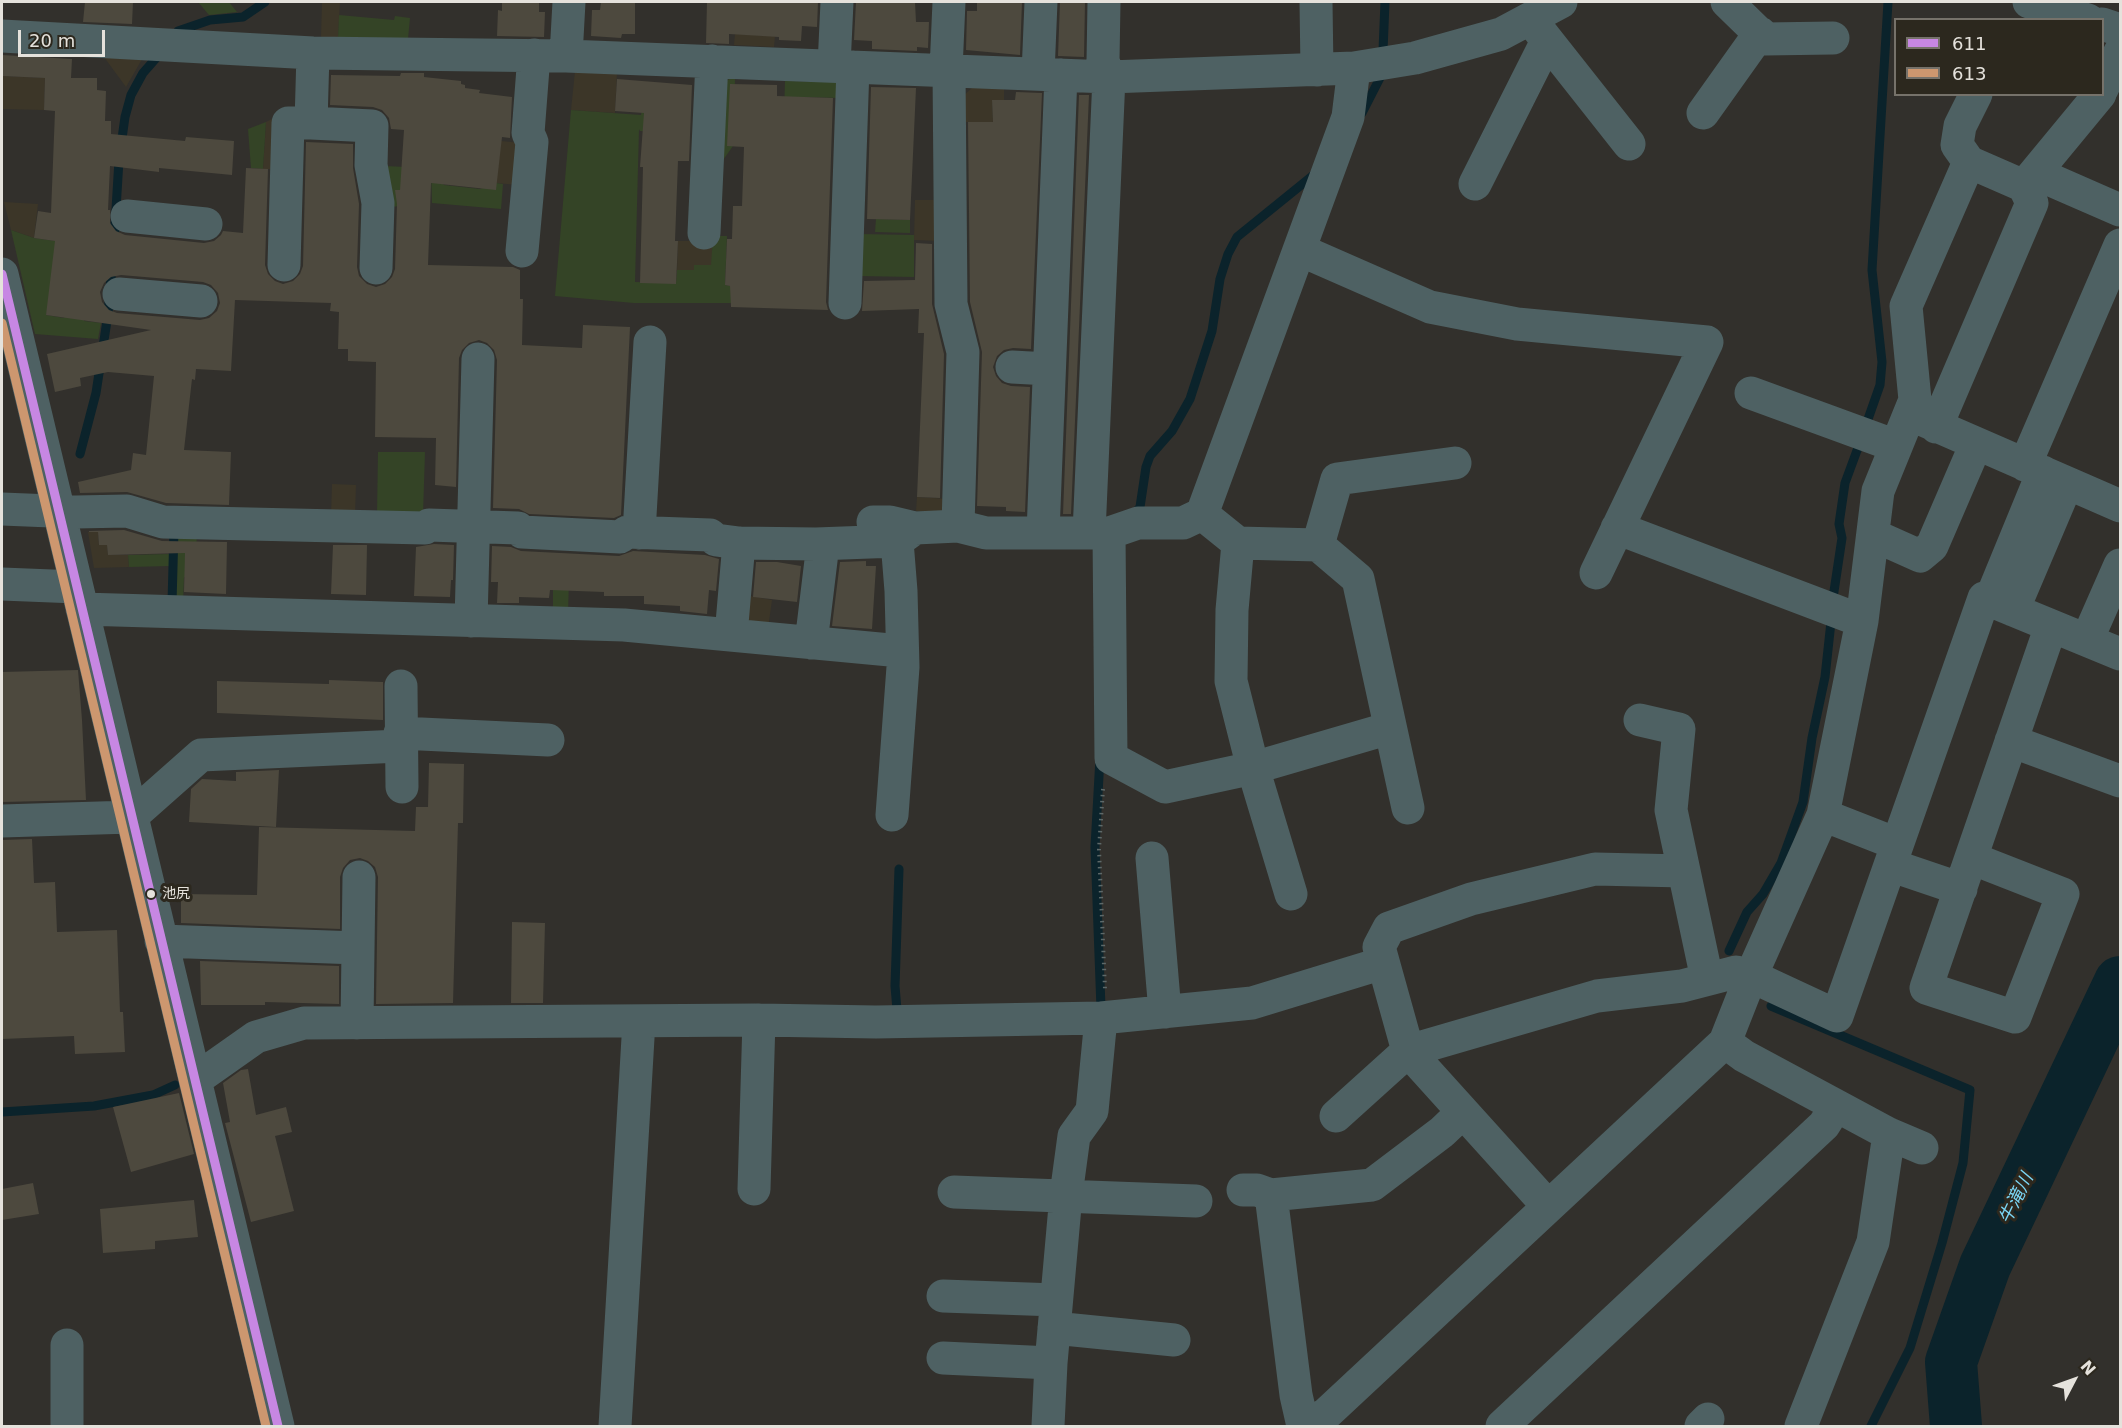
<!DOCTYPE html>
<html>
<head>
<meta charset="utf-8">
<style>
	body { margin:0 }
	#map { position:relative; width:2122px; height:1428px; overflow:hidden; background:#32302c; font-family:"DejaVu Sans",sans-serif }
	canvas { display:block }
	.frame { position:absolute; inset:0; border:3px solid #e5e2dc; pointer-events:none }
	.legend { position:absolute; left:1894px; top:18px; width:210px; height:78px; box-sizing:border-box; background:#2c281e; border:2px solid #76726a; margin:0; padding:8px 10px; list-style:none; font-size:18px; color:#e5e2dc }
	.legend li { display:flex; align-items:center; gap:12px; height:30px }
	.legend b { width:30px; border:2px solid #76726a }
	.north { position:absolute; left:2044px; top:1350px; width:60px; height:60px; -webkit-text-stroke:4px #2c281e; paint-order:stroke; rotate:49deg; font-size:16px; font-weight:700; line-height:24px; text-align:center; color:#e5e2dc }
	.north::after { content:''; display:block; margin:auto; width:21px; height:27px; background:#e5e2dc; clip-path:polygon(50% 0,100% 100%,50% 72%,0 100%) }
	.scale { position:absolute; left:18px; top:30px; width:87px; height:27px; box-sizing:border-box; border:3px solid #e5e2dc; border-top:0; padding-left:8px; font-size:18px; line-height:21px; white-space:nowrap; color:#e5e2dc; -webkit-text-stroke:4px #2c281e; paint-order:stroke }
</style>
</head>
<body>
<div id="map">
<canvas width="2122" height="1428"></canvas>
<div class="frame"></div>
<ul class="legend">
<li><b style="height:8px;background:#c787e3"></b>611</li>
<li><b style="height:8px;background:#cd976f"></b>613</li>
</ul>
<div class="north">N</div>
<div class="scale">20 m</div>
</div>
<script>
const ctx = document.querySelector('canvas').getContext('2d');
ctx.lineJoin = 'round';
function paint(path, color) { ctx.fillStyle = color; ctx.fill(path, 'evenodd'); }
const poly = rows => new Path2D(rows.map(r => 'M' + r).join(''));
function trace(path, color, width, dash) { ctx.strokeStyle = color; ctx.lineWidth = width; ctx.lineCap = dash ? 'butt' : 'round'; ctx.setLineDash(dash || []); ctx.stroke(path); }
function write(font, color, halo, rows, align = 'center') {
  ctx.font = font + ' "DejaVu Sans","Noto Sans JP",sans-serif'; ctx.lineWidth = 6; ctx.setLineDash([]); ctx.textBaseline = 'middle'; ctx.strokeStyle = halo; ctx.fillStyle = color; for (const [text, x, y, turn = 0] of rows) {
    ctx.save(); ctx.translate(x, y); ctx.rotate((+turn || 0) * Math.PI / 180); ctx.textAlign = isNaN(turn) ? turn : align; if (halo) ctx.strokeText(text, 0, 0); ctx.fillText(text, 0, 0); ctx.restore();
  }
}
paint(poly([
	[322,2,340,2,338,37,321,37],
	[735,34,775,36,774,47,734,45],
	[101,53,145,54,126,87],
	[575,71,617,73,615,113,571,110],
	[2,76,45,78,44,110,2,109],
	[974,86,1004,86,1004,100,992,100,993,122,964,122,958,101],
	[282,114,280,169,263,169,266,122],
	[501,141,522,143,518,185,496,183],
	[915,200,941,200,942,241,914,240],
	[4,202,38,204,34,238,11,230],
	[713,236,712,265,694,270,677,270,678,241,694,241],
	[332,484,356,485,355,515,331,515],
	[917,497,948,499,948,513,916,511],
	[88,532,98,532,99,545,107,545,108,555,128,555,129,567,94,568],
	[750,596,772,600,768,629,747,626]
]), '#3c3628');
paint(poly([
	[198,2,229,2,237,12,209,15],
	[339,15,394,20,395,16,410,18,408,39,338,37],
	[729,79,735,79,733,146,721,163,719,88],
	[785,81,837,82,841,98,798,97,782,181],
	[642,106,671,133,640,131,639,129,635,282,676,283,677,270,694,270,694,265,711,265,713,236,727,236,725,285,731,286,731,303,634,303,555,296,571,110,641,115],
	[266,122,263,169,251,168,248,129],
	[385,166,406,167,399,206,392,207],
	[431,167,444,185,480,189,496,183,503,184,501,209,432,203],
	[876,219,910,220,910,233,875,232],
	[11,230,34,238,69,243,46,315,64,318,65,308,85,311,84,321,101,323,98,339,35,334],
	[859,234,914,235,914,277,858,276],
	[378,452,425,452,423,515,377,515],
	[177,533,197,533,196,554,207,578,184,577,183,604,175,604],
	[171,554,170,566,129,567,128,555],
	[553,580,569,581,568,613,553,613]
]), '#344426');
trace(poly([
	[178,31,210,20,243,17,265,2],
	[1383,51,1385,2],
	[1362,113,1382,74],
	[114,242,119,160,125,117,131,95,143,73,158,56],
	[1867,422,1880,385,1882,362,1872,270,1888,2],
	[80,454,96,393,108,314,112,265],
	[1134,515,1140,507,1146,467,1150,456,1172,431,1190,399,1212,331,1220,279,1228,254,1237,237,1316,173],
	[1833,598,1842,538,1839,524,1845,483,1859,445],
	[172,603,174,530],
	[1100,758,1095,847,1101,1008],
	[1729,951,1747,912,1763,894,1781,863,1803,802,1812,738,1825,677,1831,622],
	[1771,1006,1970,1090,1963,1163,1942,1243,1910,1348,1871,1426],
	[897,1010,895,986,899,869],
	[2,1112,94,1106,153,1095,175,1085]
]), '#0b232b', 9);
trace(poly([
	[1956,1426,1951,1362,1985,1266,2120,982]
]), '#0b232b', 52);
paint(poly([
	[85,2,133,2,132,24,83,22],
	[502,2,539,2,539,12,545,12,544,37,497,36,498,10,502,11],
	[601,2,635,2,635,34,622,34,621,38,591,36,592,10,600,10],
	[707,2,818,2,817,27,802,26,801,41,779,40,779,37,729,34,729,44,706,43],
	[856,2,915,2,916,22,929,22,928,48,917,47,917,51,872,49,872,41,854,40],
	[977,2,1022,2,1020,55,966,50,967,11,977,11],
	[1060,2,1085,2,1084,57,1058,56],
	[2,55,72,59,71,78,97,78,97,90,106,91,105,121,111,121,111,134,185,141,186,137,234,141,232,175,159,168,159,172,110,166,108,210,110,210,110,223,116,231,125,235,204,243,214,241,221,235,223,231,243,233,246,168,268,169,265,265,268,274,275,281,283,284,293,281,300,274,303,266,306,142,353,144,353,168,359,204,357,267,359,276,367,284,376,287,385,284,392,277,395,269,397,204,395,190,400,190,404,130,391,129,389,118,382,110,373,107,330,105,331,75,400,76,401,73,424,73,424,77,461,81,461,84,465,85,465,88,480,90,479,93,512,97,510,138,502,137,496,190,431,183,428,265,513,267,520,270,520,299,523,299,522,345,582,348,583,325,630,327,621,515,614,518,529,514,519,509,493,508,497,360,494,350,487,343,479,340,469,343,462,350,459,358,456,487,435,485,436,438,375,437,376,362,348,361,348,349,338,349,339,312,330,311,331,303,235,300,231,371,196,369,195,380,192,379,184,450,231,452,229,505,166,503,127,492,80,493,78,482,131,470,133,453,146,455,154,376,108,372,80,378,81,386,55,392,47,354,151,330,46,315,55,241,34,238,38,211,51,213,55,111,44,110,45,78,2,76],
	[121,275,203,282,211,285,218,293,220,303,217,311,209,318,200,320,117,313,109,310,102,302,100,292,104,283,111,277],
	[617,79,692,85,689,161,678,161,675,241,678,241,676,284,640,283,643,167,640,167,644,113,615,111],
	[730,84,777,85,777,96,833,98,826,302,828,310,731,307,730,286,725,285,727,239,732,239,733,206,742,206,744,147,727,146],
	[871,87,916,88,910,220,867,219],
	[1016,92,1042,93,1031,349,1013,348,1004,350,997,356,993,367,996,376,1002,383,1011,386,1030,387,1025,512,1006,511,1006,507,977,506,982,352,970,302,968,122,993,122,992,100,1015,100],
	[1079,95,1089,95,1071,514,1063,514],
	[916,243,932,244,932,304,944,354,940,498,917,497,924,333,918,333,919,309,862,311,864,281,915,280],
	[124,530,162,541,227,542,226,594,184,592,185,553,108,555,107,545,99,545,98,532,89,532,89,531],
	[434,544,454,545,453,580,451,580,450,597,414,596,416,547],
	[333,545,367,545,366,595,331,594],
	[492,546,511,547,521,551,619,556,633,551,705,555,719,559,716,591,709,590,707,614,680,611,680,606,644,604,644,596,604,596,604,592,550,590,549,598,519,597,519,603,497,603,498,582,491,582],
	[866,561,866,566,876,566,872,629,832,626,840,562],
	[756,562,777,562,801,566,797,602,753,597],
	[78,670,82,720,86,800,2,802,2,672],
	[329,680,383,682,383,720,217,713,217,681,329,684],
	[429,763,464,764,463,823,458,823,453,1003,376,1004,378,877,375,867,368,861,360,858,350,860,343,868,340,877,340,929,181,923,181,894,257,895,259,827,415,831,416,807,428,807],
	[279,770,276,827,189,822,191,789,202,779,236,781,236,772],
	[32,839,34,883,55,882,57,932,117,930,120,1012,123,1012,125,1052,75,1054,74,1036,2,1039,2,840],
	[512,922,545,923,543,1003,511,1003],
	[200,961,339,966,339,1004,265,1002,265,1005,201,1005],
	[248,1069,256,1115,286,1107,292,1132,275,1136,294,1211,251,1222,225,1123,230,1122,223,1083,241,1070],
	[179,1093,194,1154,131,1172,113,1107],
	[33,1183,39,1214,2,1220,2,1189],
	[194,1200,198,1237,155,1241,155,1249,103,1253,100,1209]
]), '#4d493e');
trace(poly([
	[1103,789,1099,849,1105,989]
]), '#5e6969', 4, [1.5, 4.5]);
trace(poly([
	[1316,2,1317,70],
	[1727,2,1765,39,1833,38],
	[2029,2,2088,20],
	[2102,24,2120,30],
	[1535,25,1629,144],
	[2,36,313,53,566,56,1109,77,1354,68,1415,58,1501,34,1561,2],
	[566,56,569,2],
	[834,66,837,2],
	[946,70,949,2],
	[949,70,951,304,963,352,958,526],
	[1038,74,1041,2],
	[2102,89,2120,52],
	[1703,113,1760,33],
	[311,123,313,53],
	[2035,173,2120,210],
	[1475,184,1547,41],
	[2024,186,2100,94],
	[127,216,206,224],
	[704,233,712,61],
	[1300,250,1430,307,1517,324,1707,342,1596,573],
	[522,251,532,142,528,133,534,55],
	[284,265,288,123,311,123,372,126,371,165,378,203,376,268],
	[2,274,278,1426],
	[119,294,201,301],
	[845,303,853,67],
	[1012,367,1049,369],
	[1751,393,1896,446],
	[1916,417,2120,506],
	[1936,427,2032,203,2024,186,1969,162,1957,145,1960,126,1976,94],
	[2025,465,2120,245],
	[2,509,76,512,127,511,163,522,425,528,429,525,518,528,522,532,620,537,627,532,710,535,716,540,739,543,816,544,897,541],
	[1202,514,1238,543,1232,610,1231,681,1253,768,1291,894],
	[873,522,890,522,915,528,958,526,986,533,1109,533,1111,758,1165,787,1253,768,1390,728],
	[1617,528,1862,621],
	[639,533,650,342],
	[1043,533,1061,75],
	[1089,533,1109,77,1103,61,1104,2],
	[1109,533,1138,523,1183,523,1202,514,1348,117,1354,68],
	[1873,535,1920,556,1932,546,1976,444],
	[1238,543,1318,545,1358,579,1408,808],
	[1318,545,1337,479,1455,463],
	[2,584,77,587],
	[1990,601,2043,472],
	[82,609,624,625,890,650],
	[2013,610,2067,483],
	[471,621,478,359],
	[731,635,739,543],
	[2087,640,2120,565],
	[811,643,823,544],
	[401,686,402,787],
	[1640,720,1679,729,1671,810,1707,979],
	[400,733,548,740],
	[2011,741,2120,781],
	[892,815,903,667,901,591,897,541,915,528],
	[1823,815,1897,844],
	[2,821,131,817,201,755,400,746],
	[1152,858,1165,1012],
	[1971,858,2063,894,2015,1017,1926,988,2051,626],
	[1890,865,1961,889],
	[161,941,358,948],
	[357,1023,359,877],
	[1725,1042,1744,1056,1889,1134,1922,1148],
	[195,1080,256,1037,304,1023,759,1020,876,1022,1101,1018,1252,1003,1383,963],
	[1336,1116,1408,1051,1597,996,1682,986,1736,972,1751,976,1837,1016,1984,598,2120,654],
	[754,1189,759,1020],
	[1243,1190,1257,1190,1271,1195,1372,1185,1442,1132,1463,1112],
	[954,1192,1196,1201],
	[1271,1195,1296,1395,1303,1426],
	[1548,1206,1408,1051,1379,947,1389,928,1471,899,1595,869,1684,871],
	[943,1296,1056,1300],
	[1054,1328,1174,1340],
	[943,1358,1051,1363],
	[67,1426,67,1345],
	[615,1426,639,1021],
	[1048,1426,1051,1363,1066,1195,1074,1136,1092,1111,1101,1018],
	[1305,1426,1326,1414,1725,1042,1751,976,1823,815,1862,621,1878,491,1915,400,1906,306,1969,162],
	[1502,1426,1824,1125,1836,1106],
	[1701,1426,1708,1419],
	[1801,1426,1873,1242,1889,1134]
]), '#4e6163', 33);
trace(poly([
	[2,274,278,1426]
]), '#c787e3', 9);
trace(poly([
	[2,323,266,1426]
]), '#cd976f', 9);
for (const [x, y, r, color] of [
	[151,894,5,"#e5e2dc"]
]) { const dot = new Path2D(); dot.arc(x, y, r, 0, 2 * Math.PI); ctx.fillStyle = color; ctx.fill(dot); trace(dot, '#2c281e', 2); }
write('14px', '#e5e2dc', '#2c281e', [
	["池尻",162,894]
], 'left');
write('italic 18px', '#7bd6f5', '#2c281e', [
	["牛滝川",2017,1199,-64]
]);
</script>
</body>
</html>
